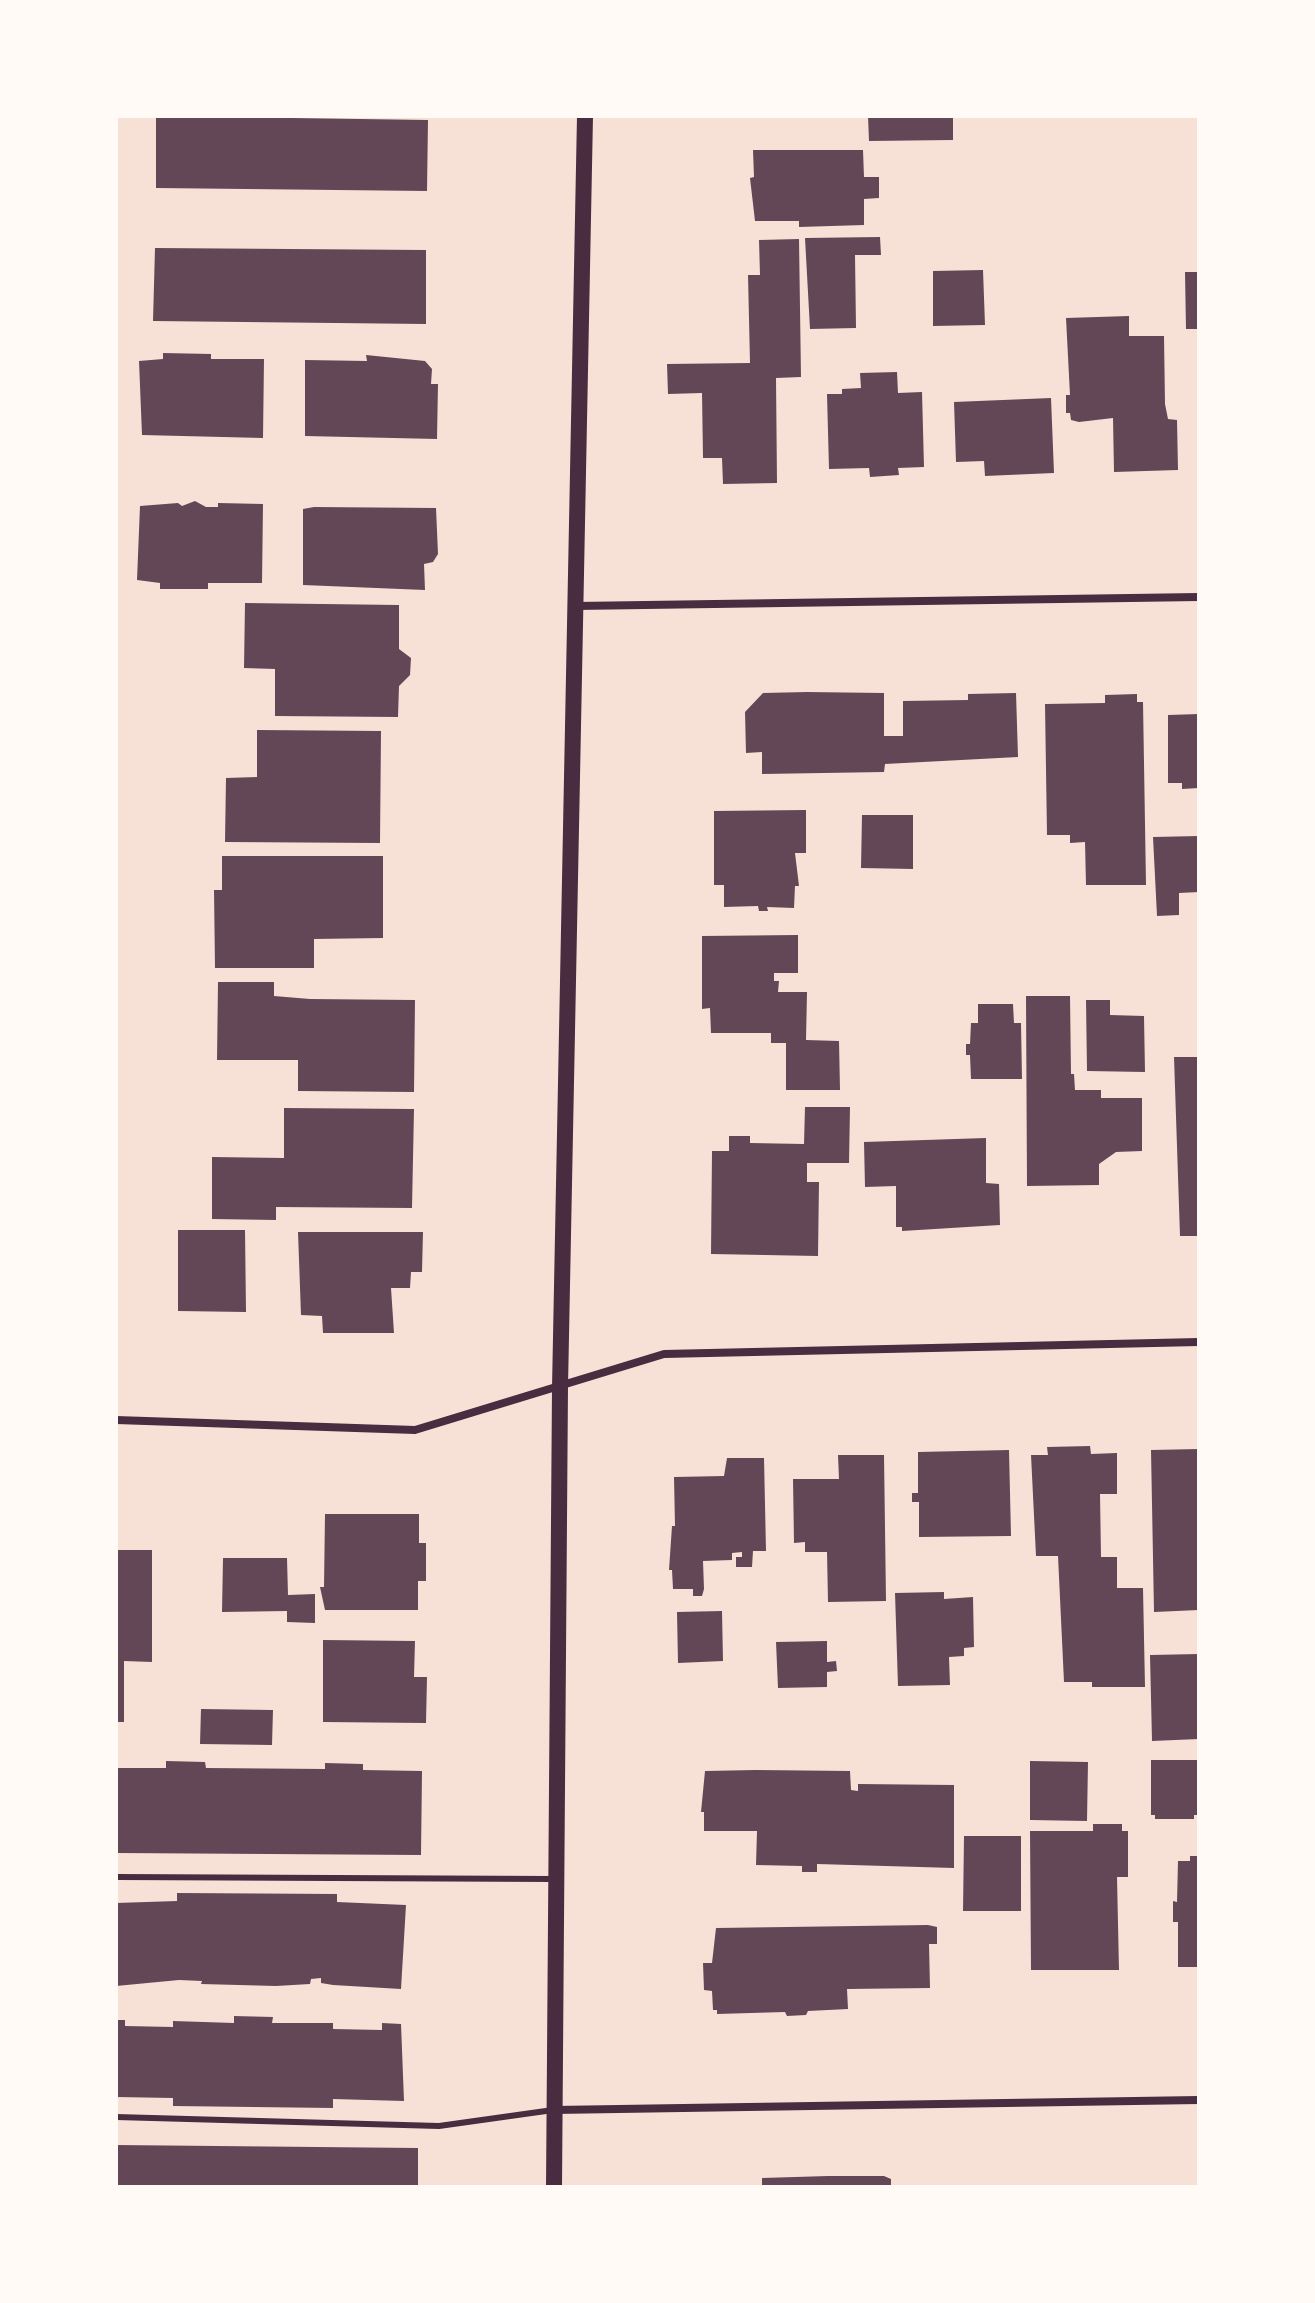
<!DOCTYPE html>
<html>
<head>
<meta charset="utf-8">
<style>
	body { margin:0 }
	#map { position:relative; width:1315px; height:2303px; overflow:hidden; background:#f7e1d7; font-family:"Nunito Sans",sans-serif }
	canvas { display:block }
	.frame { position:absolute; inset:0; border:118px solid #fffaf5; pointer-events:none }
</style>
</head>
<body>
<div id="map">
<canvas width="1315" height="2303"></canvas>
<div class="frame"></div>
</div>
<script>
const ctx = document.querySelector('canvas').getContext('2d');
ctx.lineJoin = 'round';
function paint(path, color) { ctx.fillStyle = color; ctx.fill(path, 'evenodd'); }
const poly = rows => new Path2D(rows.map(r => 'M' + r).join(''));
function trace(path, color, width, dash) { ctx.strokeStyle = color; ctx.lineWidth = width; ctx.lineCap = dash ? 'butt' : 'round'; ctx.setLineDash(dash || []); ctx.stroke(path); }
paint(poly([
	[156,116,428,120,427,191,156,188],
	[868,116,953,116,953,140,869,141],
	[753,150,863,150,864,177,879,177,879,198,864,199,864,225,799,227,799,221,755,221,750,178,754,177],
	[880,237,881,255,855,255,856,328,810,329,805,238],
	[799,239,801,377,776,378,777,483,723,484,722,458,703,458,702,393,668,394,667,364,750,363,748,275,760,275,759,240],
	[155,248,426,250,426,324,153,321],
	[983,270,985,325,933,326,933,271],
	[1185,272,1199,272,1199,329,1186,329],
	[1129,316,1129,336,1164,336,1165,404,1168,419,1177,420,1178,470,1114,472,1113,418,1079,422,1071,420,1070,413,1066,413,1066,395,1070,395,1066,318],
	[163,353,211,354,211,359,264,359,263,438,142,435,139,361,163,359],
	[366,355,425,361,432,369,431,384,438,384,437,439,305,436,305,360,367,361],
	[897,372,898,393,922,392,924,467,898,468,899,475,870,477,869,468,829,469,827,394,842,394,842,389,861,388,860,373],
	[1051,398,1054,473,985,476,984,461,956,462,954,402],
	[195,501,206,507,218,507,218,503,263,504,262,583,208,583,208,589,160,589,160,583,137,580,140,506,178,503,182,506],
	[314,507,436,508,438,554,433,562,424,564,425,590,303,585,303,509],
	[245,603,399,605,399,649,411,658,410,675,399,686,398,717,275,716,275,669,244,668],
	[807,692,884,693,884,736,903,736,903,701,968,700,968,694,1016,693,1018,757,885,764,884,772,762,774,762,752,746,753,745,712,763,693],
	[1137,694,1137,702,1143,702,1146,885,1086,885,1085,842,1070,843,1070,835,1047,835,1045,704,1105,703,1105,695],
	[1199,714,1199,788,1182,789,1182,783,1168,783,1168,715],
	[257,730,381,731,380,843,225,842,226,778,257,777],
	[806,810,806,853,795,853,799,886,795,886,794,908,767,907,768,911,759,911,758,906,724,907,724,885,714,885,714,811],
	[862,815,913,815,913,869,861,868],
	[1199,836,1199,892,1179,893,1179,915,1157,916,1153,837],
	[222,856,383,856,383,938,314,939,314,968,215,968,214,890,222,890],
	[798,935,798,973,774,973,774,981,779,981,778,992,807,992,806,1040,839,1041,840,1090,786,1090,786,1043,771,1043,771,1033,711,1033,710,1008,702,1009,702,936],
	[218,982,274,982,274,996,310,999,415,1000,414,1092,298,1091,298,1060,217,1060],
	[1026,996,1070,996,1071,1074,1074,1074,1075,1090,1101,1090,1101,1098,1142,1098,1142,1151,1116,1152,1099,1164,1099,1185,1027,1186],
	[1086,1000,1110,1000,1110,1015,1144,1016,1145,1072,1087,1071],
	[978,1004,1013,1004,1014,1023,1021,1023,1022,1079,971,1079,970,1055,966,1055,966,1044,970,1044,971,1023,978,1023],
	[1174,1057,1199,1057,1199,1236,1180,1236],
	[805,1107,850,1107,849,1163,807,1163,807,1182,819,1182,818,1256,711,1254,712,1151,729,1151,729,1136,750,1136,750,1143,804,1144],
	[284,1108,414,1109,412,1208,276,1207,276,1220,212,1219,212,1157,284,1158],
	[986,1138,986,1183,999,1184,1000,1225,902,1231,902,1227,896,1227,896,1186,865,1187,864,1142],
	[178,1230,245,1230,246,1312,178,1311],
	[298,1232,423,1232,422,1272,411,1272,410,1288,391,1288,394,1333,323,1333,322,1316,301,1315],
	[1090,1446,1091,1454,1117,1453,1117,1494,1100,1494,1101,1557,1117,1557,1117,1588,1143,1588,1145,1687,1092,1687,1092,1682,1064,1682,1058,1556,1036,1556,1031,1455,1048,1455,1047,1447],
	[1199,1449,1199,1610,1154,1612,1151,1450],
	[1009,1450,1011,1536,919,1537,919,1502,912,1502,912,1493,918,1493,918,1452],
	[838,1455,884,1455,886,1601,828,1602,827,1552,805,1552,805,1542,794,1543,793,1479,839,1479],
	[727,1458,764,1458,766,1551,753,1551,752,1567,736,1567,736,1557,742,1557,742,1552,732,1553,732,1560,703,1561,704,1589,702,1596,693,1596,693,1589,673,1589,672,1570,669,1570,672,1526,675,1526,674,1477,724,1476],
	[325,1514,419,1514,419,1543,426,1543,426,1581,418,1581,418,1610,325,1610,320,1587,324,1587],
	[116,1550,152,1550,152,1662,124,1661,124,1722,116,1722],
	[223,1558,287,1558,288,1595,315,1594,315,1623,287,1622,287,1611,222,1612],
	[944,1592,944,1599,973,1597,974,1647,964,1648,964,1656,949,1657,950,1685,898,1686,895,1593],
	[722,1611,723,1661,678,1663,677,1612],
	[323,1640,415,1641,414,1677,427,1677,426,1723,323,1722],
	[827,1641,827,1662,836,1661,837,1671,827,1672,827,1687,778,1688,776,1642],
	[1199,1654,1199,1739,1152,1741,1150,1655],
	[201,1709,273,1710,272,1745,200,1744],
	[1151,1760,1199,1760,1199,1815,1194,1815,1194,1819,1155,1819,1155,1815,1151,1815],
	[166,1761,205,1762,206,1768,325,1769,325,1763,363,1764,363,1770,422,1771,421,1855,116,1853,116,1768,166,1768],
	[1030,1761,1088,1762,1087,1821,1030,1820],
	[756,1770,850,1771,851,1790,858,1791,858,1784,954,1785,954,1868,817,1864,817,1872,802,1872,802,1866,756,1865,757,1831,704,1831,704,1812,701,1812,705,1771],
	[1093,1824,1122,1824,1122,1831,1128,1831,1128,1877,1117,1877,1119,1970,1031,1970,1030,1831,1093,1831],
	[964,1836,1021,1836,1021,1911,963,1911],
	[1190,1856,1199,1856,1199,1967,1178,1967,1178,1922,1173,1922,1173,1901,1177,1902,1178,1861,1190,1861],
	[177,1893,337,1894,337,1902,406,1905,401,1989,333,1985,321,1983,321,1978,311,1979,310,1984,276,1986,201,1984,202,1981,179,1980,116,1986,116,1903,177,1901],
	[928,1925,937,1927,937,1944,929,1944,930,1988,847,1989,848,2009,808,2011,806,2015,787,2016,785,2012,717,2014,717,2010,713,2010,712,1991,704,1990,703,1963,712,1963,716,1928],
	[234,2016,273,2017,272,2023,333,2023,333,2029,382,2030,382,2023,401,2024,404,2101,333,2099,333,2108,173,2106,173,2098,116,2097,116,2020,125,2020,125,2026,173,2027,173,2021,234,2023],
	[116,2145,418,2148,418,2187,116,2187],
	[828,2176,884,2176,891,2179,891,2187,762,2187,762,2178]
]), '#644757');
trace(poly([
	[116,1877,553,1879],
	[116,2117,439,2126,553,2110]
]), '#4a2c40', 6);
trace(poly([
	[576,606,1199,597],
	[116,1420,415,1430,664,1354,1199,1342],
	[554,2110,1199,2100]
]), '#4a2c40', 8);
trace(poly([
	[554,2187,560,1387,585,116]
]), '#4a2c40', 16);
</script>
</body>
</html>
